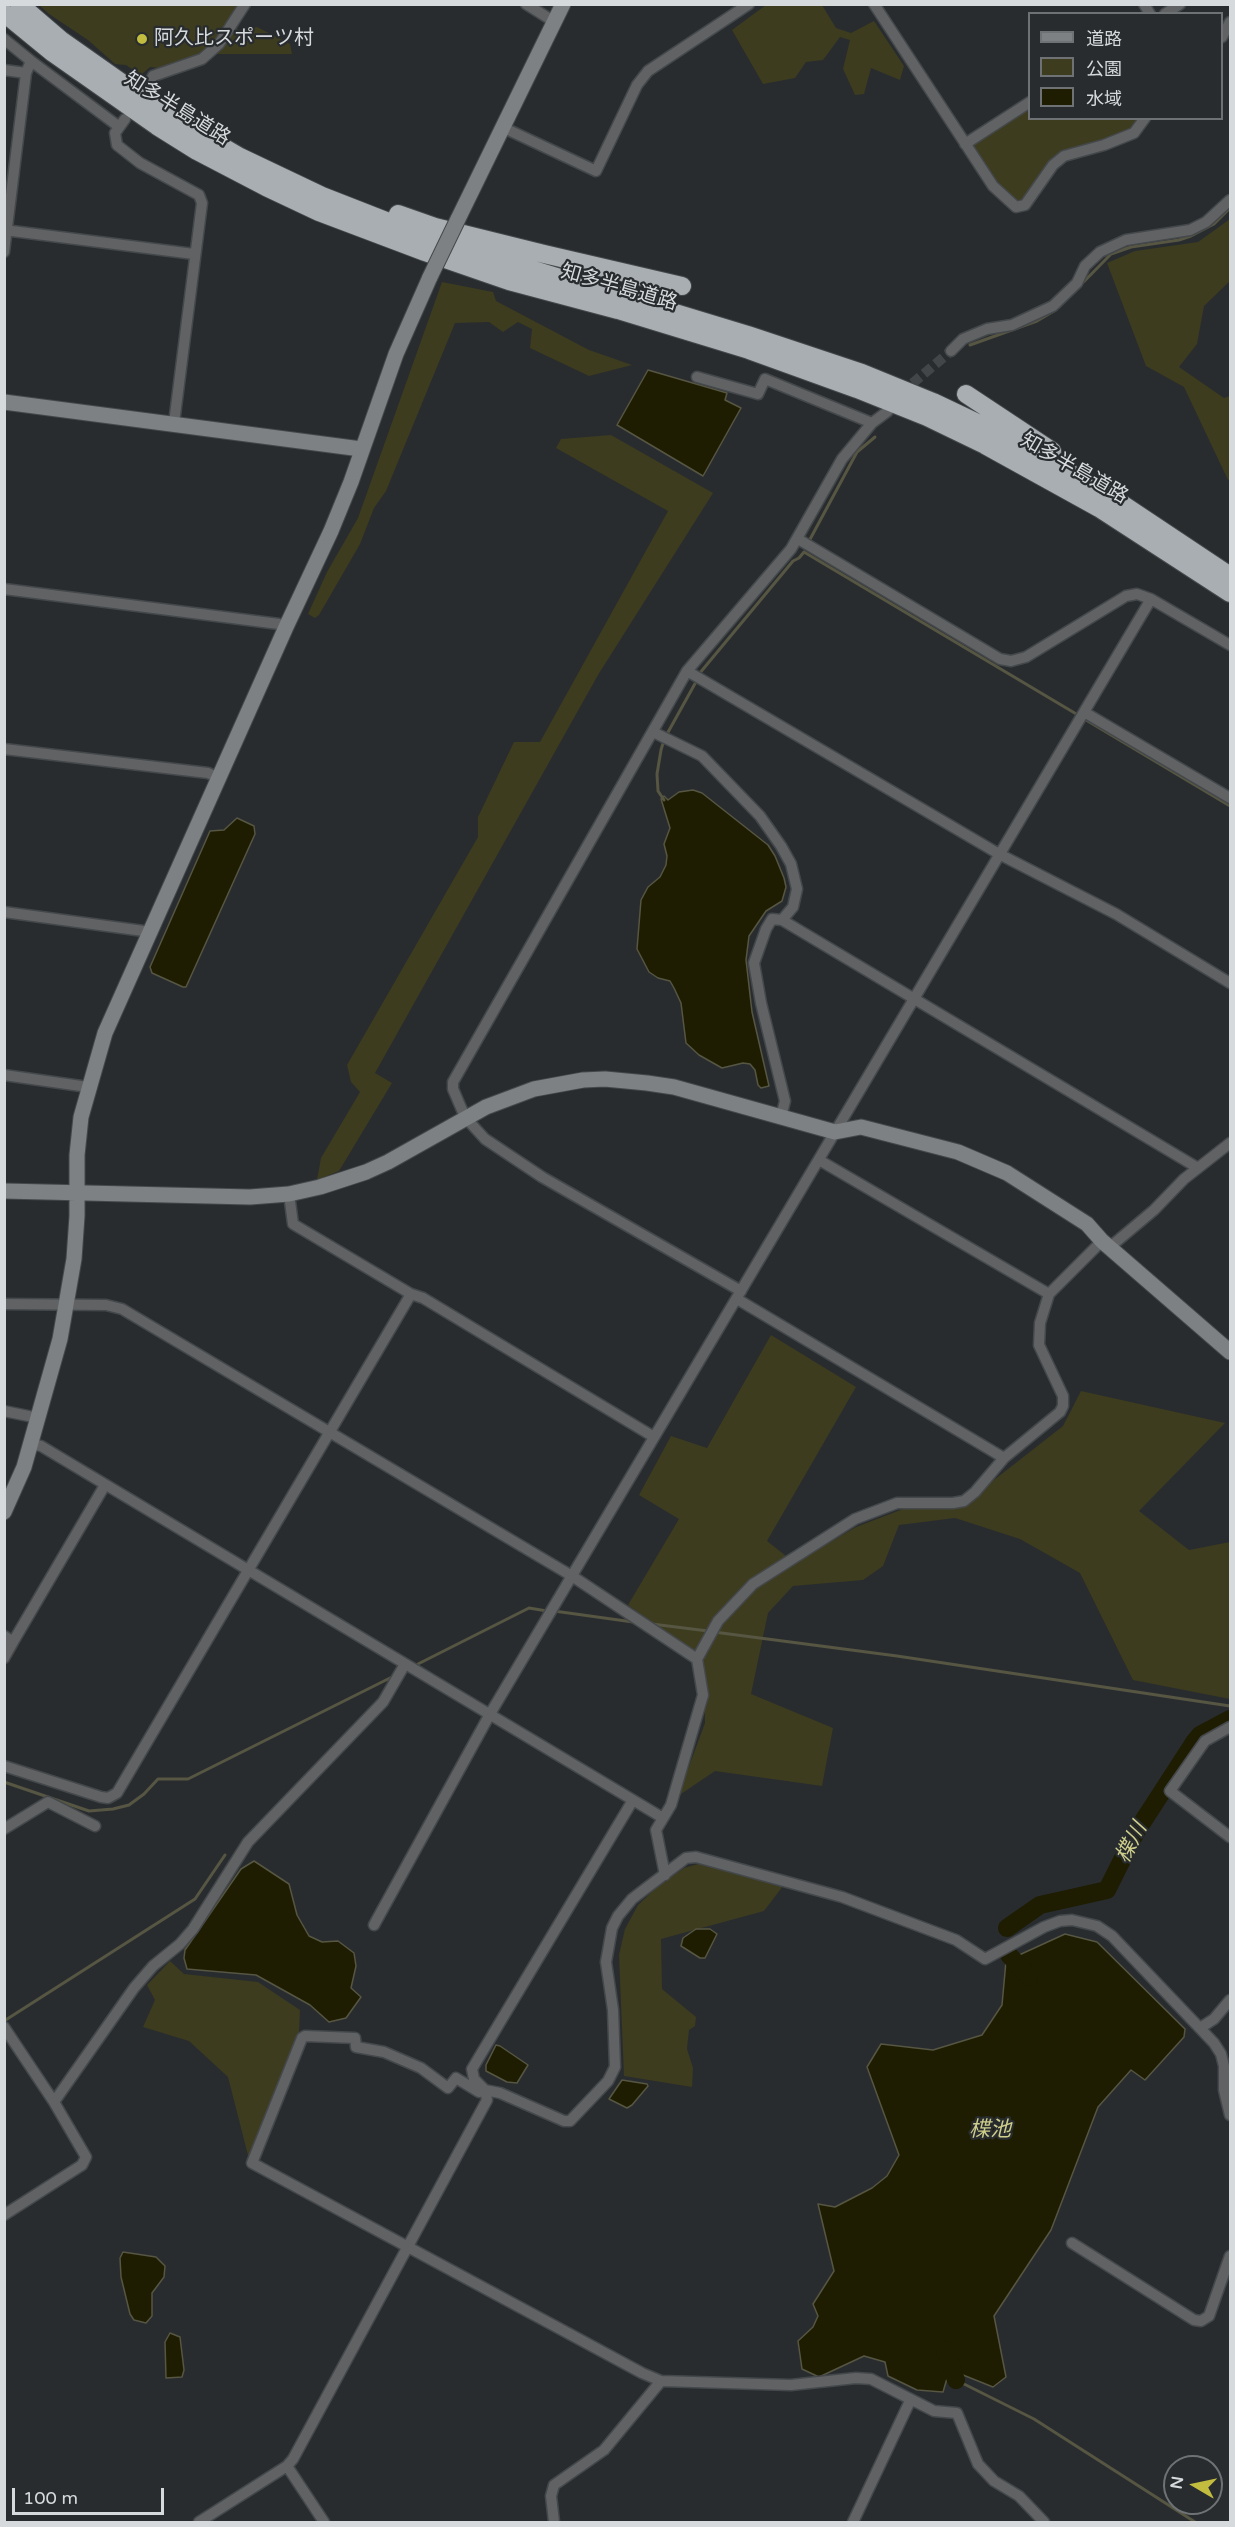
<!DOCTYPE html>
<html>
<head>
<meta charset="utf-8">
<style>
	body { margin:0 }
	#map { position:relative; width:1235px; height:2527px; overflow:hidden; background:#282c2f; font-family:"Varela Round","Noto Sans JP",sans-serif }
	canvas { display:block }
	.frame { position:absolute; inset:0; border:6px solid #d7dadc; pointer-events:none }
	.legend { position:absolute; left:1028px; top:12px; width:195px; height:108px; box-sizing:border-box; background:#282c2f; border:2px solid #6e7274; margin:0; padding:8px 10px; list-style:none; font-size:18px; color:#d7dadc }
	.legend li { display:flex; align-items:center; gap:12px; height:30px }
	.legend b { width:30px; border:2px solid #6e7274 }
	.north { position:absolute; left:1163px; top:2455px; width:60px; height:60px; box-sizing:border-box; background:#282c2f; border:2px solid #6e7274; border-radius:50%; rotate:279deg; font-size:16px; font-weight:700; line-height:24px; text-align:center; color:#d7dadc }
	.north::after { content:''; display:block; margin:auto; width:21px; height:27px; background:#c2bd3f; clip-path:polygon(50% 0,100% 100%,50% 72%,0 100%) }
	.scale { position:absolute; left:12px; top:2488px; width:152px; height:27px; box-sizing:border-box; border:3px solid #d7dadc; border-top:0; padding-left:8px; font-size:18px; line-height:21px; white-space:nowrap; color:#d7dadc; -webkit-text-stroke:4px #282c2f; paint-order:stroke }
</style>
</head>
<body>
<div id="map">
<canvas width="1235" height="2527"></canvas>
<div class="frame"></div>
<ul class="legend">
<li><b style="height:8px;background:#7d8183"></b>道路</li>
<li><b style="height:16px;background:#3d3c1f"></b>公園</li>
<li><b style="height:16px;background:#1e1d01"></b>水域</li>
</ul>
<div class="north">N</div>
<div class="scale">100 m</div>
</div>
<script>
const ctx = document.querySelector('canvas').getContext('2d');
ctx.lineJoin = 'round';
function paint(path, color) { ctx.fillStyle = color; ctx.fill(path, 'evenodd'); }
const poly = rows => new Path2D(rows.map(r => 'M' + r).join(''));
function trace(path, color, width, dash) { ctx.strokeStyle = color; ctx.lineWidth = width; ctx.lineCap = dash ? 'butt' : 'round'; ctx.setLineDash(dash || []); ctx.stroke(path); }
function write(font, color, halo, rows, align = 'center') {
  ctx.font = font + ' "Varela Round","Noto Sans JP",sans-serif'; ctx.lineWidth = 4.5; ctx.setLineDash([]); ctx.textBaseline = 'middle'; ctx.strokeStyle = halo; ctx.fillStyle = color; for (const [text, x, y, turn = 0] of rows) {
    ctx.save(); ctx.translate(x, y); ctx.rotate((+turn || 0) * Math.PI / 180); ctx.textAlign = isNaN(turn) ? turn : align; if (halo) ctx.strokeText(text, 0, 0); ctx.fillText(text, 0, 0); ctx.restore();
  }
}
paint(poly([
	[39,5,245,5,233,22,239,31,257,27,290,44,292,54,209,54,192,61,159,68,150,67,141,75,126,65,115,64,88,40,49,14],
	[766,5,822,5,836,28,851,33,874,21,904,66,900,80,871,68,864,94,855,95,843,69,850,40,840,37,823,60,806,62,795,78,763,84,732,30],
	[1029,108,1030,118,1138,119,1130,132,1063,154,1023,203,1015,203,995,184,972,150,975,142],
	[1230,219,1230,281,1204,306,1197,344,1179,367,1224,398,1230,396,1230,479,1228,480,1184,387,1146,366,1107,263,1135,251,1198,242],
	[442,282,493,292,496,301,589,350,632,365,589,376,530,348,532,329,518,322,503,332,489,322,455,323,386,491,374,508,360,544,319,615,315,618,308,614,327,572,358,518],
	[611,435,713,493,598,675,375,1073,392,1083,339,1171,317,1180,321,1158,360,1092,351,1082,347,1065,478,837,478,817,514,742,540,742,668,511,556,448,561,439],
	[771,1335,856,1387,767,1541,795,1563,856,1527,911,1506,962,1505,1063,1426,1081,1391,1225,1423,1139,1511,1189,1550,1230,1542,1230,1699,1133,1680,1080,1573,1020,1539,955,1518,899,1525,883,1566,863,1580,793,1586,768,1613,751,1694,833,1728,822,1786,715,1771,678,1796,705,1723,704,1659,628,1605,679,1519,639,1495,671,1436,707,1448],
	[698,1864,783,1886,764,1911,661,1939,662,1989,696,2017,695,2026,689,2030,687,2049,693,2068,692,2087,624,2076,619,1955,625,1929,638,1905,655,1889,684,1868],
	[170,1961,184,1974,258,1982,300,2010,299,2034,250,2163,228,2077,189,2041,143,2027,155,2000,147,1985]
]), '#3d3c1f');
const water = poly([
	[648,370,727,393,725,400,741,408,703,476,617,425,648,370],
	[693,790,702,793,768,845,775,856,784,878,786,887,782,901,766,911,749,936,746,960,752,1012,769,1086,761,1088,758,1085,755,1070,750,1064,743,1063,722,1068,699,1055,686,1043,681,1003,674,988,670,981,658,978,649,972,637,949,641,900,648,887,660,877,666,865,667,856,664,844,670,828,661,799,664,796,668,800,679,792,693,790],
	[237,818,254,826,255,834,186,987,183,987,152,973,150,967,210,831,224,830,237,818],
	[254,1861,289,1884,297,1915,309,1936,322,1942,338,1941,354,1953,356,1966,351,1988,361,1997,346,2018,329,2022,310,2005,256,1975,187,1969,184,1958,185,1950,241,1869,254,1861],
	[696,1929,710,1929,717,1934,705,1958,700,1958,681,1946,683,1938,696,1929],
	[1065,1934,1097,1942,1185,2029,1184,2037,1145,2080,1131,2070,1098,2107,1051,2230,994,2316,1006,2377,993,2387,958,2373,948,2375,943,2392,917,2390,888,2376,885,2362,864,2356,819,2377,802,2369,798,2341,813,2327,818,2316,813,2304,834,2271,818,2204,835,2207,872,2188,887,2176,899,2155,867,2067,881,2044,933,2050,982,2035,1002,2005,1006,1961,1065,1934],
	[496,2045,500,2046,528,2065,517,2083,507,2082,486,2071,486,2065,496,2045],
	[622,2080,647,2084,648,2086,632,2105,627,2108,609,2099,622,2080],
	[123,2252,156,2257,165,2266,164,2277,152,2293,152,2316,146,2323,134,2320,130,2314,121,2277,120,2258,123,2252],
	[170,2333,180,2337,184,2370,182,2377,166,2378,165,2342,170,2333]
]);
paint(water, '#1e1d01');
trace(water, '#565643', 1.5);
trace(poly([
	[1059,307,1111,254,1131,247,1179,240,1191,236,1214,224,1230,208],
	[970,345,1037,321,1054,311],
	[808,543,857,452,875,437],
	[804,552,1078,715],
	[699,674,793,561,799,558,804,552],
	[1086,720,1230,806],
	[667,734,697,680],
	[664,740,661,750,657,774,658,791,664,800],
	[554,1611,633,1622],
	[652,1624,708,1631],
	[714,1632,897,1656,1230,1706],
	[414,1666,529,1608,547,1611],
	[4,1782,89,1811,113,1809,129,1805,144,1794,158,1779,188,1779,392,1677],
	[4,2021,195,1899,225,1855],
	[956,2380,1034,2419,1195,2522]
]), '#565643', 3);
trace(poly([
	[1007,1928,1040,1905,1107,1890,1136,1832,1195,1741,1200,1735,1230,1719],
	[1009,1955,1029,1977],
	[945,2350,956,2380]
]), '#1e1d01', 18);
trace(poly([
	[901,393,951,351]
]), '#424649', 10, [10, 5]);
const street = poly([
	[526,4,553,21],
	[874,4,993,186,1016,207,1025,205,1053,165,1064,156,1104,145,1134,133,1145,118],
	[1144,4,1150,14],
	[1165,14,1180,4],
	[1222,37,1230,22],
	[4,39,31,61,118,126],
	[4,70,26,73],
	[145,91,153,76,202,59,219,44,245,4],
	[125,119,115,133,117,145,140,163,199,195,202,203,174,423],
	[502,127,596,171,637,85,648,71,749,4],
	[965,144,1030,102],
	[4,230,194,254],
	[4,252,26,73,31,61],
	[951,351,963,339,987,329,1012,325,1053,306,1077,283,1085,266,1100,252,1126,240,1190,230,1206,222,1230,200],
	[697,377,758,394,765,379,872,423],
	[798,539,1000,659,1011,661,1026,657,1126,596,1137,594,1151,599,1230,645],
	[4,589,279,624,286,627],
	[687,671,999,854,1116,914,1230,983],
	[1084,712,1230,798],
	[653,732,702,756,760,816,781,846,791,864,797,889,793,907,782,920],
	[4,749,208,773,219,778],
	[4,912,151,932],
	[4,1075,88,1087],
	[781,1117,785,1101,761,1003,754,963,766,929,772,919,782,920,1198,1168],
	[819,1160,1049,1294],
	[289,1194,293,1224,411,1294,423,1298,654,1437],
	[1110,1247,1154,1210,1184,1179,1230,1143],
	[741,1291,542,1177,485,1139,465,1117,453,1089,453,1082,687,671,791,549,842,459,872,423,888,411],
	[737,1299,1004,1458],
	[4,1304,106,1305,122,1309,572,1576,697,1659],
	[4,1411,38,1418],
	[31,1444,41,1446,663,1818],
	[4,1636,13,1642,105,1485],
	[4,1658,13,1642],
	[1230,1727,1205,1741,1170,1791,1230,1837],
	[4,1766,101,1797,108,1798,117,1793,411,1294],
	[4,1829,48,1802,95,1826],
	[665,1875,656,1830,671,1805,703,1695,697,1659,718,1621,753,1584,855,1519,897,1503,953,1503,964,1501,975,1492,1004,1458,1060,1412,1063,1406,1063,1396,1039,1345,1040,1323,1049,1294,1102,1241],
	[374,1925,490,1714,1151,599],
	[4,2027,54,2102,86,2157,82,2165,4,2215],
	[1200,2028,1214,2019,1230,2000],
	[54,2102,134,1988,153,1966,180,1944,193,1929,248,1842,383,1702,405,1664],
	[1072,2243,1194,2320,1201,2321,1209,2316,1230,2256],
	[287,2466,324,2522],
	[199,2522,287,2466,293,2459,487,2100,485,2090,474,2079,472,2069,633,1800],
	[554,2522,551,2496,554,2485,604,2450,661,2381],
	[853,2522,910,2401],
	[1044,2522,1019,2496,994,2481,978,2464,957,2413,934,2411,871,2379,856,2378,791,2385,661,2381,642,2373,252,2163,302,2038,305,2036,355,2038,356,2047,384,2052,421,2068,448,2088,456,2078,479,2092,485,2090,500,2093,564,2121,570,2121,608,2081,615,2067,613,2010,606,1962,612,1928,618,1916,632,1899,645,1889,686,1858,696,1857,842,1897,956,1940,985,1959,1044,1927,1060,1921,1072,1920,1097,1926,1112,1936,1214,2043,1221,2054,1224,2066,1224,2090,1230,2115]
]);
const secondary = poly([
	[458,219,563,4],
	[4,402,361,449],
	[4,1191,250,1197,289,1194,320,1187,366,1172,388,1162,486,1107,534,1089,583,1080,605,1079,647,1083,674,1087,835,1132,861,1127,958,1152,1007,1173,1087,1224,1102,1241,1230,1352],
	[4,1512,24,1467,60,1339,74,1259,77,1216,77,1155,81,1117,105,1033,286,627,331,531,351,482,396,354,430,277]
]);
const highway = poly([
	[19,4,61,40,166,114,240,157,322,196,432,239,748,335,862,373,933,402,992,430,1104,492,1230,576],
	[4,13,53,53,157,126,197,151,266,187,319,212,425,252,509,281,618,310,749,350,857,389,927,417,985,445,1099,508,1230,593],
	[398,214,435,227,544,254,682,286],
	[966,394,1052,451]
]);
trace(street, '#44484b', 13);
trace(secondary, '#44484b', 17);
trace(highway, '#44484b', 20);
trace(street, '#606264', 10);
trace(secondary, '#7d8183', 15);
trace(highway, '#a8aeb1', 18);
const secondaryBridge = poly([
	[430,277,458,219]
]);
trace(secondaryBridge, '#44484b', 17, []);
trace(secondaryBridge, '#7d8183', 15);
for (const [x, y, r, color] of [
	[142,39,6,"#c2bd3f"]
]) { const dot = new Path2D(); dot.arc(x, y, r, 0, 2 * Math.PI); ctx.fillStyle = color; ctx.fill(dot); trace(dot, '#282c2f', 2); }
write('20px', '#d7dadc', '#282c2f', [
	["阿久比スポーツ村",154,39]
], 'left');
write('20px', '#d7dadc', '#282c2f', [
	["知多半島道路",177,109,32],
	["知多半島道路",619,288,16],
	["知多半島道路",1074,469,30]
]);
write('italic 21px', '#cfce8b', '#282c2f', [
	["楪川",1132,1843,-62],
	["楪池",990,2130]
]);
</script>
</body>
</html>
